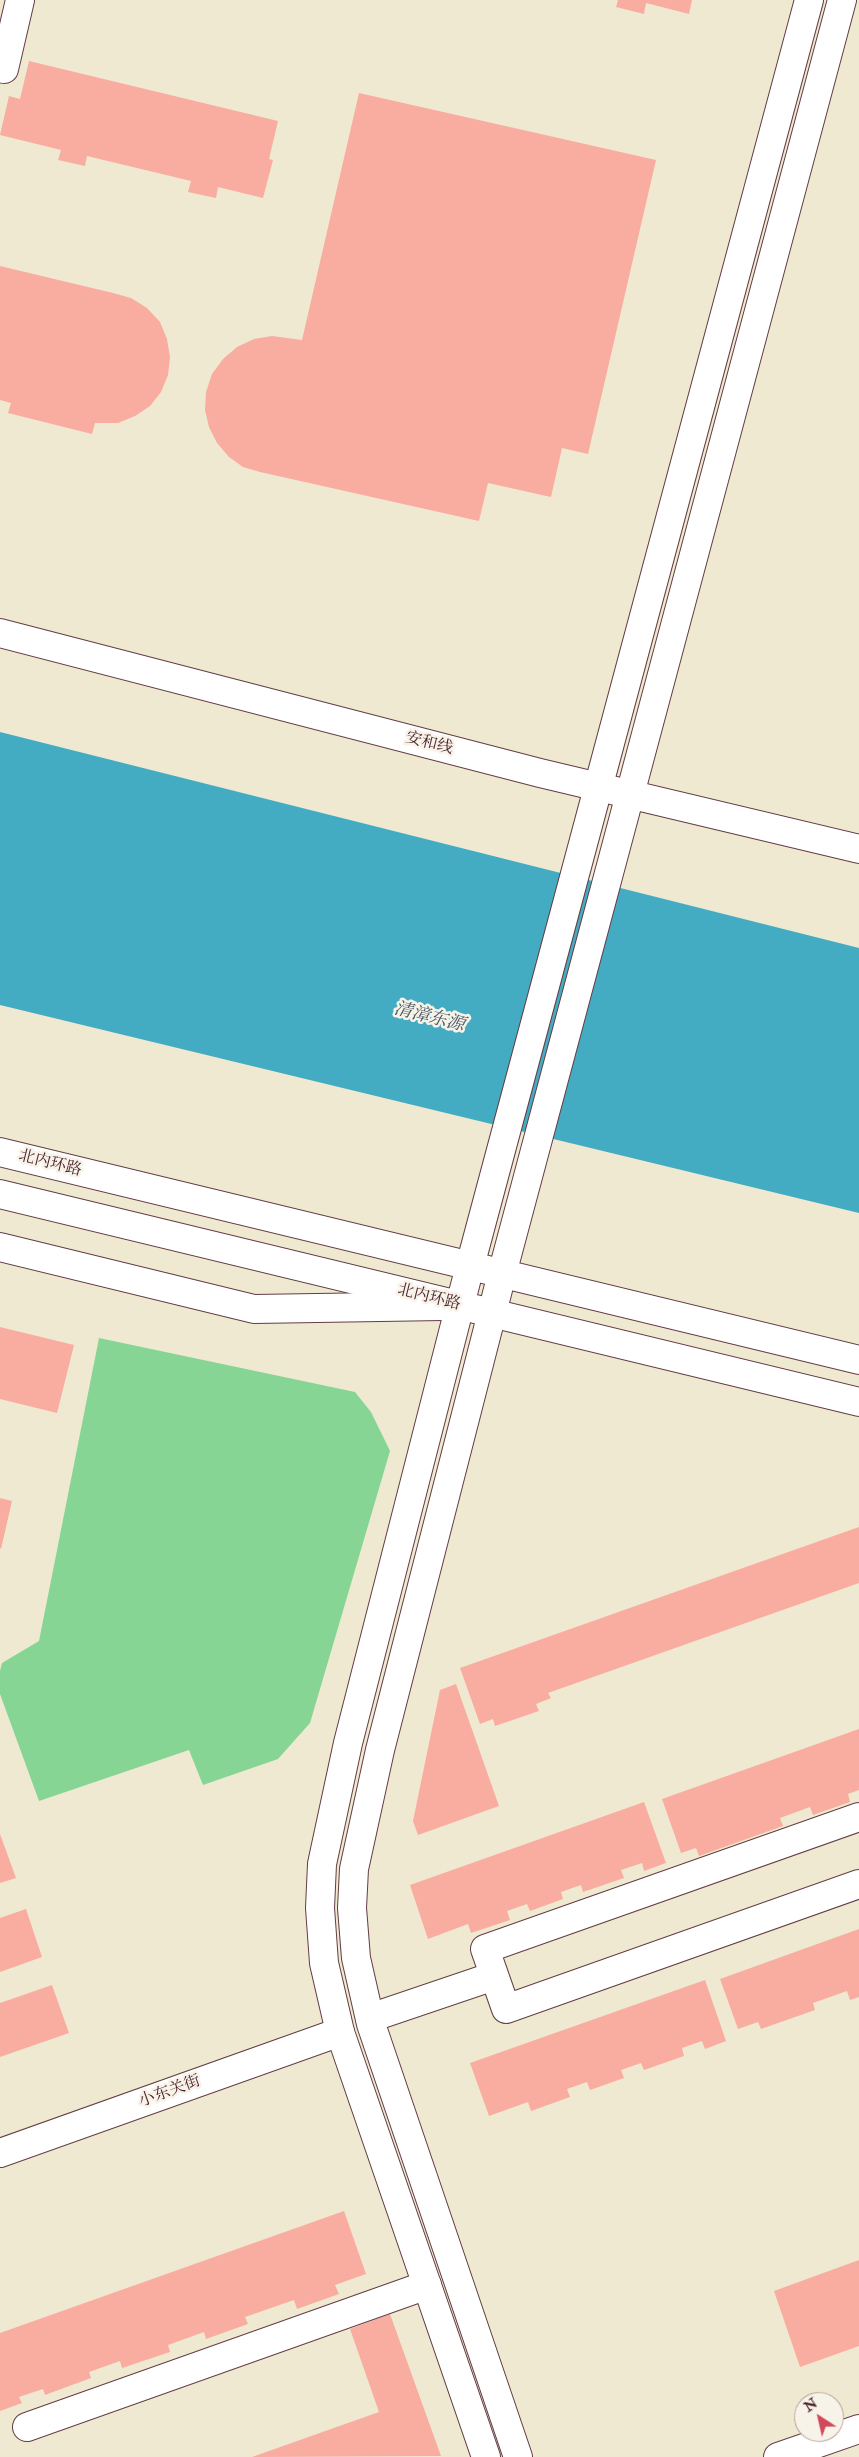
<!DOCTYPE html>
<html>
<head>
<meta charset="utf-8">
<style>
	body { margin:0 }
	#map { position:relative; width:859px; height:2457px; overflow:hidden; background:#f0e9d1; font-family:"IM FELL Double Pica",serif }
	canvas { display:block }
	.north { position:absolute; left:794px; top:2392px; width:50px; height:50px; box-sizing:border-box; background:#f7f3e8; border:1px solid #b29e9c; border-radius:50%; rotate:325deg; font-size:14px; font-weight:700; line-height:20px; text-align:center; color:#4a1f2b }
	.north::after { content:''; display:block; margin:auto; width:18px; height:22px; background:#d1495b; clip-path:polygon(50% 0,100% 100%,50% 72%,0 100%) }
</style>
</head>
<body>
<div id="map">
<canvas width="859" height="2457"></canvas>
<div class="north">N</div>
</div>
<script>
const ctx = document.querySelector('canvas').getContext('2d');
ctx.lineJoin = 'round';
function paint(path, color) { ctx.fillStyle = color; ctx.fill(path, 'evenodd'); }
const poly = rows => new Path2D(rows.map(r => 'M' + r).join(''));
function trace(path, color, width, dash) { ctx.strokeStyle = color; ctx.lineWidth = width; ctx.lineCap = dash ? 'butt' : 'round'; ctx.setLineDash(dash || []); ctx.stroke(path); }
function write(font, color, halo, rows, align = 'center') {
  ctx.font = font + ' "IM FELL Double Pica","Noto Serif SC",serif'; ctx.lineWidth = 5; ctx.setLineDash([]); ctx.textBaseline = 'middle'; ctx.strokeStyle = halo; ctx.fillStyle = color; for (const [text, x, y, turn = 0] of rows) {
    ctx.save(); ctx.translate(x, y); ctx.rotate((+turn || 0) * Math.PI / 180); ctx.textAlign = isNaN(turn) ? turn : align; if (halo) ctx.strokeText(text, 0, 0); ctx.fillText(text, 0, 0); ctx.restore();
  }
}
paint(poly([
	[99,1338,355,1392,371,1412,390,1451,310,1723,278,1759,203,1785,189,1750,39,1801,0,1694,0,1671,2,1663,39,1641]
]), '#86d594');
paint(poly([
	[0,732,859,948,859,1213,0,1005]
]), '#43acc3');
paint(poly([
	[618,0,692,0,689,14,646,3,644,14,616,7],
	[29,61,278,121,269,159,273,160,263,198,218,187,216,198,188,192,191,181,87,156,85,166,58,160,61,150,0,135,9,96,20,99],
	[359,93,656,160,588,454,562,448,551,497,488,483,479,521,260,472,243,467,229,457,217,443,209,427,205,410,206,392,212,374,223,359,237,347,254,339,272,336,302,340],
	[0,266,113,293,131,298,147,308,160,322,167,339,170,357,168,375,161,392,150,406,135,416,118,423,95,423,92,434,8,413,11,403,0,400],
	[0,1327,74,1345,57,1413,0,1399],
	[0,1498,12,1501,1,1549,0,1548],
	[859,1527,859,1583,548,1693,551,1698,536,1704,539,1711,495,1726,493,1719,480,1724,460,1668],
	[456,1684,499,1806,418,1835,413,1821,440,1690],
	[859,1729,859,1790,848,1794,850,1802,813,1815,810,1807,780,1818,783,1826,699,1856,696,1848,681,1853,662,1799],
	[644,1802,666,1863,644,1871,642,1863,621,1870,624,1878,583,1892,581,1885,561,1892,563,1899,530,1911,527,1904,507,1911,510,1920,471,1933,468,1924,428,1939,410,1885],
	[0,1834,16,1878,0,1883],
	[26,1909,42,1957,0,1972,0,1918],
	[859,1929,859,1997,850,2000,847,1991,813,2003,815,2010,761,2029,758,2022,738,2029,720,1979],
	[705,1980,726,2041,705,2049,702,2041,682,2048,684,2056,644,2070,641,2063,621,2070,624,2078,590,2090,587,2082,567,2089,570,2097,531,2111,528,2102,489,2116,470,2063],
	[52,1985,69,2033,0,2057,0,2003],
	[344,2211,366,2274,335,2285,339,2294,297,2309,294,2300,245,2317,248,2324,206,2339,204,2332,168,2345,170,2352,122,2368,120,2361,89,2372,91,2378,45,2395,43,2389,19,2397,22,2403,0,2411,0,2333],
	[859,2260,859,2346,800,2367,774,2291],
	[390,2314,441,2456,252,2457,379,2412,350,2329]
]), '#f9aca0');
const minor = poly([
	[4,69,20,0],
	[0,1247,254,1309,443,1306],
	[470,1266,809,0],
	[502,1274,842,0],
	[859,1817,485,1949,506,2009,859,1884],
	[370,2018,494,1976],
	[0,2153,340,2032],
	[27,2427,427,2285],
	[778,2457,859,2429]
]);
const major = poly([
	[0,633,540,773,859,849],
	[0,1152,859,1360],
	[0,1194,859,1402],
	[470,1266,348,1743,322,1864,320,1908,324,1963,340,2032,486,2457],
	[502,1274,380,1750,354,1869,352,1908,356,1958,371,2024,518,2457]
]);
trace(minor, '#633d44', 30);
trace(major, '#633d44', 30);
trace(minor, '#fff', 28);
trace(major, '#fff', 28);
write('16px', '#4a1f2b', '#f7f3e8', [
	["安和线",429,744,14],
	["北内环路",50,1164,14],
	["北内环路",429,1298,14],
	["小东关街",170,2092,-20]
]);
write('italic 18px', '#475768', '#f7f3e8', [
	["清漳东源",429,1018,14]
]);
</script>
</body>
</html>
